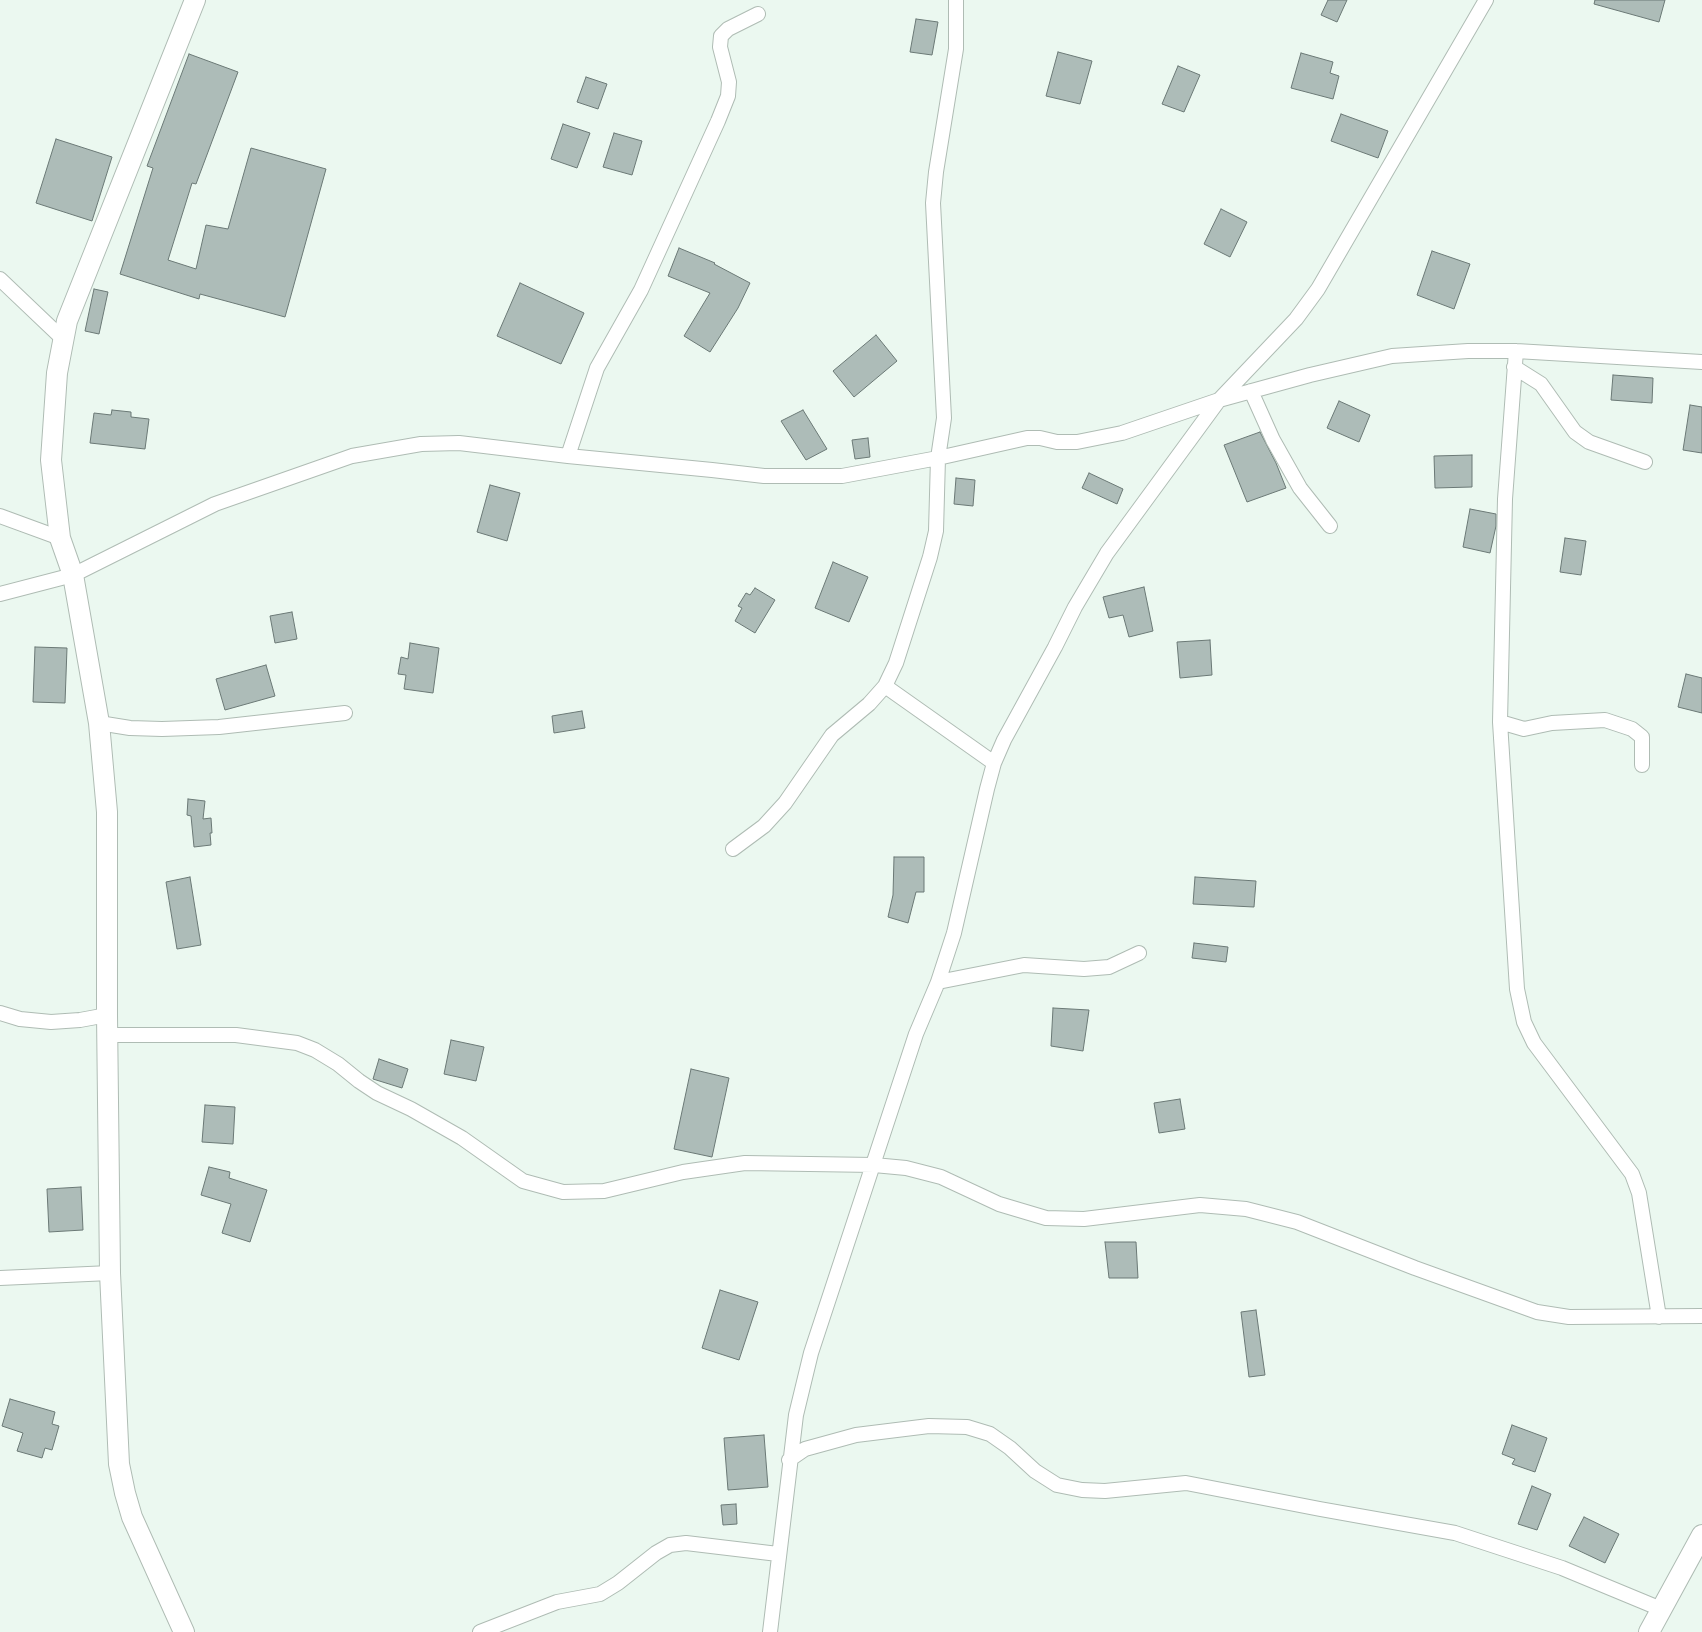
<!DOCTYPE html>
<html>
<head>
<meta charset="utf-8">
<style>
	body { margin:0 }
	canvas { display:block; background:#ebf8f0 }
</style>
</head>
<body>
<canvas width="1702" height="1632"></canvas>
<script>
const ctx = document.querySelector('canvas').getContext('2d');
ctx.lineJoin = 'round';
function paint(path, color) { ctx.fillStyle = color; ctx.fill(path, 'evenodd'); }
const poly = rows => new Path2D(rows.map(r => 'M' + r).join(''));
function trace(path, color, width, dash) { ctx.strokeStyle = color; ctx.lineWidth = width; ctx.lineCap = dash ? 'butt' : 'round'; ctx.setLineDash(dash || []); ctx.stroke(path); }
const building = poly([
	[1328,0,1347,0,1337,22,1321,15,1328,0],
	[1595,0,1665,0,1659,22,1594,4,1595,0],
	[916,19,938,22,932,55,910,52,916,19],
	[1058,52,1092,61,1080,104,1046,96,1058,52],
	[1301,53,1333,62,1330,73,1339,76,1333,99,1291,88,1301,53],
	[189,54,238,72,196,184,192,183,168,260,196,269,206,225,228,229,251,148,326,169,285,317,200,294,199,299,120,274,153,168,147,166,189,54],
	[1178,66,1200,75,1184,112,1162,104,1178,66],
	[586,77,607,84,598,109,577,102,586,77],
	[1341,114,1388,131,1378,158,1331,141,1341,114],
	[563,124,590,133,577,168,551,159,563,124],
	[614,133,642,141,632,175,603,167,614,133],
	[56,139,112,157,92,221,36,203,56,139],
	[1221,209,1247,222,1230,257,1204,244,1221,209],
	[679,248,715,263,714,264,750,283,738,308,710,352,684,336,710,293,668,276,679,248],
	[1432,251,1470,264,1454,309,1417,295,1432,251],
	[520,283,584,313,561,364,497,336,520,283],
	[94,289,108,292,99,334,85,331,94,289],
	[876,335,897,361,854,397,833,371,876,335],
	[1613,375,1653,378,1652,403,1611,400,1613,375],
	[1339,401,1370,415,1359,442,1327,428,1339,401],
	[1690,405,1702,407,1702,453,1683,450,1690,405],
	[112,410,131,412,131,417,149,419,145,449,90,443,94,413,111,415,112,410],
	[803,410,827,449,806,460,781,421,803,410],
	[1260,432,1276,463,1286,488,1247,502,1224,445,1260,432],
	[868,438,870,457,855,459,852,440,868,438],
	[1472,455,1472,487,1435,488,1434,456,1472,455],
	[1089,473,1123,489,1117,504,1082,488,1089,473],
	[956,478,975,480,973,506,954,504,956,478],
	[490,485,520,493,507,541,477,532,490,485],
	[1470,509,1496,514,1496,526,1490,553,1463,547,1470,509],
	[1565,538,1586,541,1581,575,1560,572,1565,538],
	[833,562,868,577,849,622,815,608,833,562],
	[1144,587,1153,631,1129,637,1123,615,1109,618,1103,597,1144,587],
	[755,588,775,600,755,633,735,621,742,608,738,606,746,593,750,595,755,588],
	[292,612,297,639,275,643,270,616,292,612],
	[1210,640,1212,675,1180,678,1177,642,1210,640],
	[410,643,439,648,433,693,404,689,406,675,398,674,401,657,408,659,410,643],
	[35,647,67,648,65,703,33,702,35,647],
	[266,665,275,696,225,710,216,679,266,665],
	[1686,674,1702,678,1702,713,1678,707,1686,674],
	[582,711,585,728,554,733,552,716,582,711],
	[188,799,205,801,203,819,211,818,212,833,210,833,211,845,194,847,191,816,187,815,188,799],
	[894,857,924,857,924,892,916,892,908,923,888,917,893,895,894,857],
	[190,877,201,945,177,949,166,882,190,877],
	[1195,877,1256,881,1254,907,1193,904,1195,877],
	[1194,943,1228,947,1226,962,1192,958,1194,943],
	[1053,1008,1089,1010,1083,1051,1051,1046,1053,1008],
	[451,1040,484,1047,476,1081,444,1074,451,1040],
	[379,1059,408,1069,402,1088,373,1079,379,1059],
	[691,1069,729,1078,712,1157,674,1149,691,1069],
	[1180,1099,1185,1129,1159,1133,1154,1103,1180,1099],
	[205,1105,235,1107,233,1144,202,1142,205,1105],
	[209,1167,230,1172,229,1178,267,1190,250,1242,222,1233,231,1204,201,1195,209,1167],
	[81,1187,83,1230,49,1232,47,1189,81,1187],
	[1105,1242,1136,1242,1138,1278,1109,1278,1105,1242],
	[720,1290,758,1302,739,1360,702,1348,720,1290],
	[1256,1310,1265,1375,1249,1377,1241,1312,1256,1310],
	[10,1399,55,1412,52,1424,59,1426,52,1450,45,1448,42,1458,17,1451,23,1433,2,1426,10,1399],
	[1512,1425,1547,1438,1535,1472,1512,1464,1515,1459,1502,1454,1512,1425],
	[764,1435,768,1487,728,1490,724,1438,764,1435],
	[1532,1486,1551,1494,1537,1530,1518,1524,1532,1486],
	[736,1504,737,1524,723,1525,721,1505,736,1504],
	[1584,1517,1619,1534,1605,1563,1569,1546,1584,1517]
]);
paint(building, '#adbcb8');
trace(building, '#6b7976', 1);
const street = poly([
	[0,279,63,339],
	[1516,351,1505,499,1500,722,1517,989,1524,1022,1534,1043,1632,1174,1639,1193,1659,1317],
	[1514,367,1541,384,1575,432,1589,442,1645,462],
	[1251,391,1273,440,1300,488,1330,526],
	[568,456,597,368,641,290,718,121,728,96,729,82,720,47,721,36,728,29,758,14],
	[0,516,60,538],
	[0,594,73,575,215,504,352,456,421,444,459,443,568,456,712,470,764,476,842,476,938,458,1027,438,1040,438,1057,442,1077,442,1122,433,1219,400,1310,375,1392,356,1468,351,1516,351,1702,362],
	[885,686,994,763],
	[1500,722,1524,729,1552,723,1605,720,1632,729,1642,737,1642,765],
	[99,723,130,728,162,729,219,727,345,713],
	[733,849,764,826,785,803,832,735,869,704,885,686,896,663,930,557,936,531,938,458,944,418,933,203,936,172,956,49,956,0],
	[938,982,1024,965,1084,969,1109,967,1139,953],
	[0,1013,20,1019,51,1022,80,1020,107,1015],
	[107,1035,236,1035,297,1043,315,1050,338,1064,359,1081,377,1093,411,1109,462,1138,523,1181,563,1192,604,1191,683,1172,745,1163,874,1165,906,1168,941,1177,999,1204,1046,1218,1084,1219,1200,1205,1246,1209,1297,1222,1415,1268,1537,1312,1569,1317,1702,1316],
	[0,1278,110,1273],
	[789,1460,805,1449,856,1435,929,1426,967,1427,990,1434,1010,1448,1035,1471,1057,1485,1082,1490,1105,1491,1186,1483,1320,1509,1455,1533,1562,1568,1661,1609],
	[480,1632,557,1602,600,1594,618,1583,656,1553,670,1545,686,1543,778,1554],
	[770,1632,796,1415,811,1353,916,1034,938,982,954,933,987,789,994,763,1004,740,1055,647,1075,607,1107,553,1219,400,1296,319,1318,289,1486,0]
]);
const secondary = poly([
	[184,1632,132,1517,125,1493,119,1464,110,1273,107,1015,107,812,99,723,73,575,60,538,51,460,57,373,67,321,195,0],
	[1649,1632,1702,1535]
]);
trace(street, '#afbcb4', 16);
trace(secondary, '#afbcb4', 22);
trace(street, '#fff', 14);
trace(secondary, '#fff', 20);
</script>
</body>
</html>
